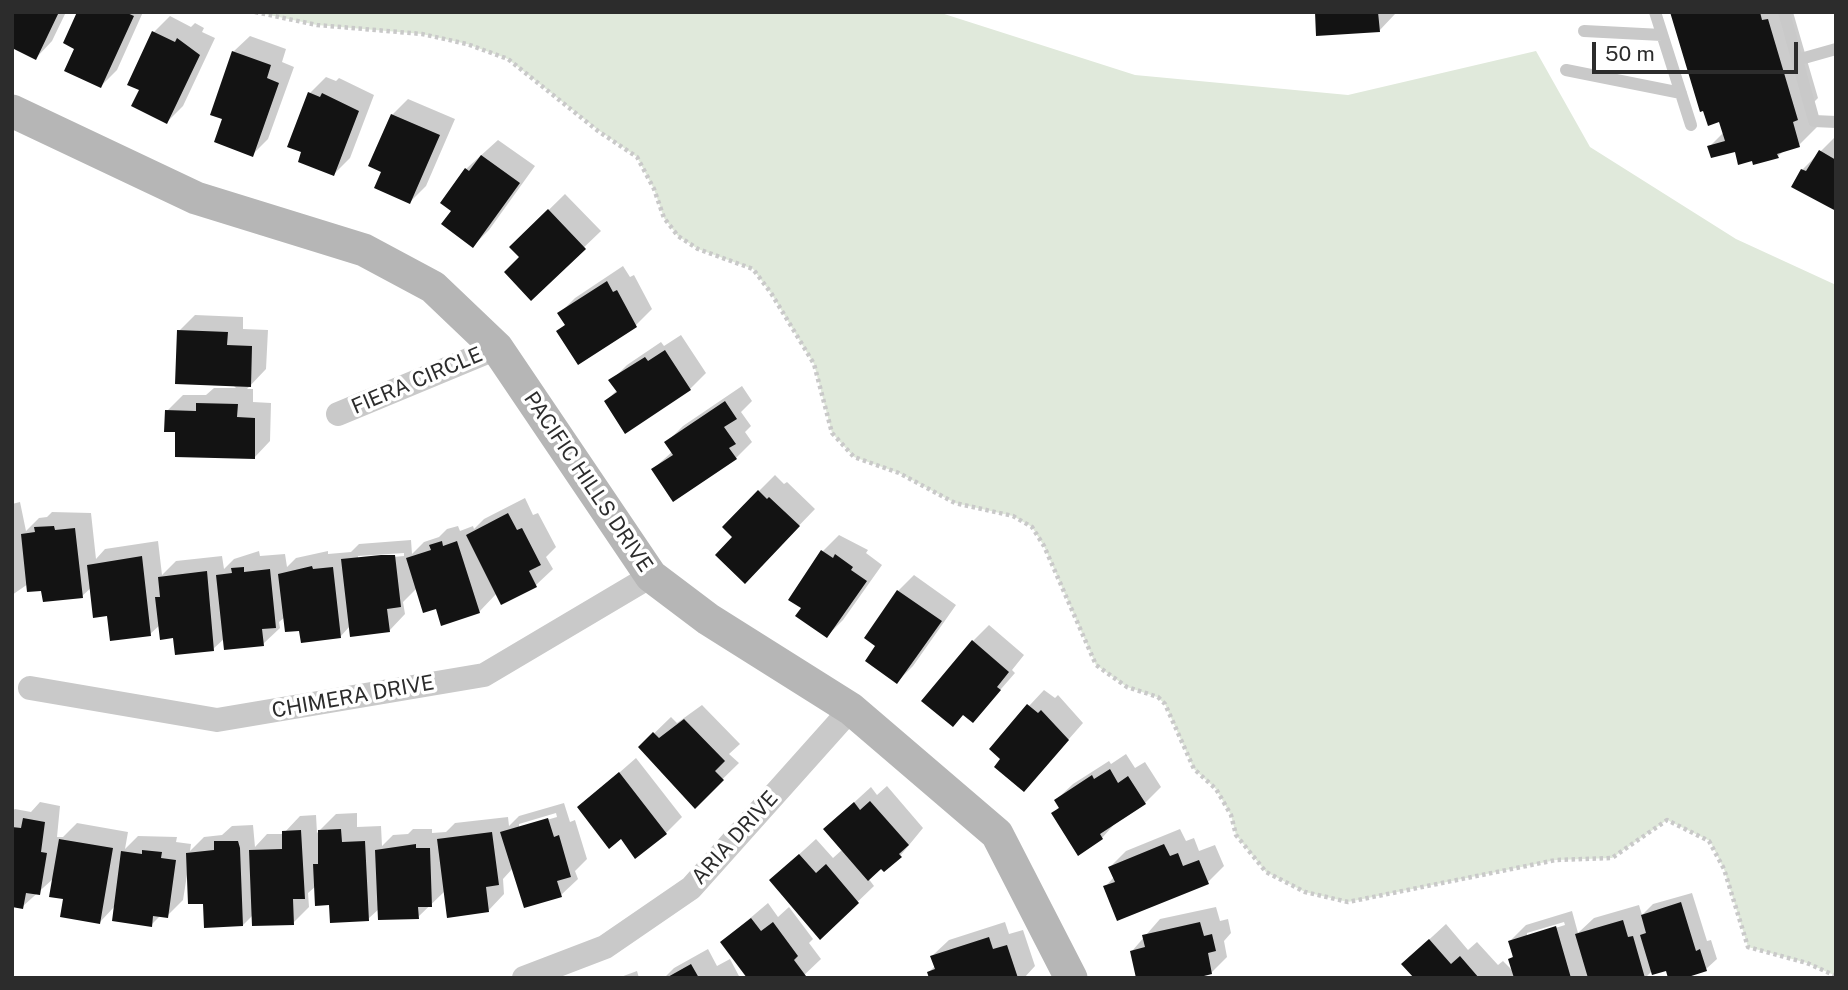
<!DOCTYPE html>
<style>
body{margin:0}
#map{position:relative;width:1848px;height:990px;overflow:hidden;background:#fff;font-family:"Public Sans",sans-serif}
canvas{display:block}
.frame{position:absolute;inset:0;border:14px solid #2c2c2c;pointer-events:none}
.scale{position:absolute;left:1592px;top:42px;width:206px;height:32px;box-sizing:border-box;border:4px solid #2c2c2c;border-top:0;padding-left:9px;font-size:21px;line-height:24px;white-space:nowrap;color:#2c2c2c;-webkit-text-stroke:5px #fff;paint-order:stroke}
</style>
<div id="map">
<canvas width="1848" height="990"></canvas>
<div class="frame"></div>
<div class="scale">50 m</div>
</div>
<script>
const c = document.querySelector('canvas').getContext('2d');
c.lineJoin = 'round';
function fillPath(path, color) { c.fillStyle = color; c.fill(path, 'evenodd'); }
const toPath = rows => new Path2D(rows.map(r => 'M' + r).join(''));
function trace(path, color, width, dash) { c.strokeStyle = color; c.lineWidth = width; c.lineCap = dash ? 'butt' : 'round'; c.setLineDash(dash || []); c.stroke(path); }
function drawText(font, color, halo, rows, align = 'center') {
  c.font = font + ' "Public Sans",sans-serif'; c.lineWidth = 7; c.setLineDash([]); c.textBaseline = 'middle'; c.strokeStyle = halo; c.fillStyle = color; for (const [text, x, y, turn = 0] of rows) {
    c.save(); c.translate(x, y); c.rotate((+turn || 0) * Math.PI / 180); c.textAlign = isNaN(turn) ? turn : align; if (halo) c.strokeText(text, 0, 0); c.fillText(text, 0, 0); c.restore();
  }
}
fillPath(toPath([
 [255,12,938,12,1135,75,1348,95,1536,51,1590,147,1736,239,1836,285,1836,976,1807,963,1748,947,1724,869,1710,841,1667,820,1612,858,1556,860,1348,902,1305,892,1266,872,1236,835,1231,815,1216,789,1194,769,1165,704,1157,697,1127,687,1096,665,1044,546,1032,527,1013,516,955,503,899,473,854,457,832,433,814,364,771,293,753,269,698,249,678,236,664,218,654,189,637,157,598,130,508,59,467,44,422,34,317,25]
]), '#e0e9db');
fillPath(toPath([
 [12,12,66,12,52,41,36,58],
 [78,12,143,12,117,70,101,86,77,48],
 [1316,12,1395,12,1395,14,1379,31],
 [1674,12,1793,12,1818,98,1814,102,1820,124,1799,145,1785,150,1778,156,1753,159,1736,149,1709,147,1724,132],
 [170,16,191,27,195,23,204,28,202,32,215,38,183,106,167,122,141,89,154,32],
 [250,36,286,49,282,62,294,67,268,139,252,155,224,118,233,52],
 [326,77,336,81,339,78,374,95,350,158,334,174,304,151,310,93],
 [408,99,455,119,426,186,410,202,383,171,392,115],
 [1836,136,1836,209,1802,170],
 [498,140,535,166,489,230,473,246,453,210,466,169],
 [565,194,601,231,531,298,521,257,511,247],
 [623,266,630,277,634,275,652,309,636,325,558,332,566,324,559,314,575,298],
 [195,315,243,317,243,329,268,330,266,369,247,389,253,389,253,402,271,403,270,441,254,458,177,431,167,411,183,395,206,395,214,388,236,388,179,331],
 [681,335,706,373,690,389,626,431,606,401,617,390,611,381,627,365,661,342,664,346],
 [742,386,752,401,741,412,751,426,745,432,752,442,736,458,653,469,673,451,667,442,683,426],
 [775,475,784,484,787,482,815,509,761,565,735,537,759,491],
 [525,498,533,515,538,513,556,547,546,557,553,569,536,585,502,603,497,593,479,612,437,607,417,588,403,602,405,614,389,631,350,626,340,637,301,629,285,617,279,622,280,628,263,644,225,638,213,649,174,636,160,625,150,634,108,614,92,587,82,596,28,584,12,595,12,504,20,502,26,531,39,518,47,517,52,512,91,513,96,559,105,549,158,541,162,575,176,561,222,556,224,569,234,559,259,551,260,556,285,554,287,567,296,558,328,551,328,554,351,552,359,544,411,540,412,554,424,542,439,537,447,529,458,526,460,531,473,526,474,529,484,519],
 [404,553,404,556,358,560,358,556],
 [839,535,868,550,866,553,882,565,843,620,827,636,803,607,823,551],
 [914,575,956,605,913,666,897,682,878,645,898,591],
 [989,625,1024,655,1012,670,1015,673,973,721,964,713,973,641],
 [1044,690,1055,698,1058,695,1083,723,1024,790,1029,706],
 [702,705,740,744,729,754,739,763,695,806,640,747,671,717,677,723],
 [1126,754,1135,768,1145,762,1161,787,1145,803,1118,820,1102,838,1053,814,1060,806,1056,800,1073,784,1109,761,1111,764],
 [636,758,682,817,666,833,621,837,579,808],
 [887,786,923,828,900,856,868,878,874,886,820,938,771,880,816,839,833,858,843,849,825,829,871,787,877,795],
 [40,802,60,806,57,837,63,837,77,823,128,832,125,849,138,836,177,837,176,842,191,844,190,851,204,837,222,835,232,826,253,825,255,847,267,834,283,834,300,816,316,815,317,833,336,814,357,813,357,827,381,826,382,846,393,835,408,834,413,829,432,829,432,833,446,832,455,823,508,817,509,826,519,816,564,803,570,822,575,820,587,859,575,871,578,879,561,895,513,868,503,879,504,894,488,911,445,891,418,917,380,908,368,919,331,904,316,886,308,893,309,907,293,923,254,914,243,925,205,902,187,875,183,900,167,916,161,915,151,925,115,906,100,922,65,897,54,878,22,907,12,905,12,811,15,809,31,812],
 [556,813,557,817,519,828,519,824],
 [1180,829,1186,841,1194,838,1199,851,1215,845,1224,866,1208,882,1105,887,1114,877,1110,867,1126,851],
 [1692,893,1707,941,1711,940,1717,959,1706,969,1652,971,1645,978,1416,978,1420,948,1446,924,1468,950,1477,942,1498,965,1503,961,1515,973,1510,941,1526,925,1572,911,1578,933,1594,918,1639,905,1642,915,1653,904],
 [1564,922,1565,925,1527,937,1527,933],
 [768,903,778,917,789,907,813,939,809,943,821,959,801,978,749,978,722,942],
 [1216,907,1220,921,1228,919,1231,933,1224,941,1227,957,1211,973,1132,951,1160,919],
 [1005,922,1009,934,1023,930,1035,966,1024,978,930,978,929,972,936,965,932,956,949,940],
 [708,949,717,966,730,959,740,978,664,978,674,968],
 [637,971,639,978,618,978]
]), '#0003');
fillPath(toPath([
 [12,12,59,12,36,60,12,48],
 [77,12,125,12,134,16,101,88,64,71,74,49,63,43],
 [1315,12,1378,12,1380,32,1316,36],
 [1670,12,1760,12,1762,20,1768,19,1798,120,1793,122,1800,147,1777,154,1779,158,1753,165,1752,161,1738,165,1735,152,1711,158,1707,146,1725,141,1719,122,1708,126,1703,111,1700,112],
 [152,31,175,42,177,38,200,55,167,124,131,106,139,90,127,85],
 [232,51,271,65,267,78,279,83,253,157,214,142,222,119,210,115],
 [308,92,320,97,322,93,359,111,334,176,298,162,301,152,287,147],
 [391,114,440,135,410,204,374,188,381,172,368,166],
 [1819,150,1836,160,1836,211,1791,187,1801,169,1806,171],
 [481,155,520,183,473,248,441,224,451,211,440,203,465,168,469,171],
 [548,209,586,249,531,301,504,272,519,257,509,247],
 [607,281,613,292,617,290,637,327,578,365,556,331,565,325,557,313],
 [177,330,228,332,227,345,252,346,251,387,175,384],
 [665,350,691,390,625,434,604,401,617,392,608,380,645,357,648,361],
 [725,401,737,419,724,427,736,444,729,448,737,459,673,502,651,469,673,455,664,442],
 [196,403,238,404,237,417,255,418,255,459,175,457,175,432,164,432,165,410,196,411],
 [758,490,767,499,769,497,800,526,745,584,715,555,732,537,722,527],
 [508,513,517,530,522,528,541,565,529,571,537,587,501,605,466,535],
 [54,526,55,530,75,528,83,598,43,602,41,591,27,592,21,534,35,532,34,527],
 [442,541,443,546,457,541,480,613,441,626,436,609,423,613,406,558,431,550,429,545],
 [821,550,833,558,835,554,853,567,851,570,867,581,827,638,795,616,801,608,788,600],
 [381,555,395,555,401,607,387,609,390,632,350,637,341,559],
 [142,556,151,636,110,641,107,616,93,618,87,565],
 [312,566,313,569,333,567,341,638,301,643,299,631,285,632,278,574],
 [244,567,244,572,270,569,276,628,262,629,264,646,224,650,216,575,232,573,231,568],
 [207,571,214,651,175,655,173,638,160,640,155,597,160,597,158,577],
 [897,590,942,621,897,684,865,661,875,646,864,638],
 [972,640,1009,672,997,687,1001,690,973,723,963,715,953,727,921,701],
 [1027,704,1038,713,1041,710,1069,740,1024,792,994,767,1000,759,989,749],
 [684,719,725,761,715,771,724,780,695,809,638,747,653,732,659,738],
 [1110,769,1118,783,1128,776,1146,804,1100,834,1103,839,1078,856,1051,813,1059,808,1054,800,1092,775,1094,779],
 [619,772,667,834,635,859,621,839,609,849,577,807],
 [870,801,909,845,899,854,902,857,884,872,881,869,868,881,823,829,854,802,860,810],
 [23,818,45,822,41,852,47,853,40,895,26,893,23,909,12,907,12,827,21,828],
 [548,818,554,837,559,835,571,877,557,881,562,897,524,908,500,832],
 [341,829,342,842,365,841,369,921,330,923,329,905,315,906,313,864,318,864,318,830],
 [301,830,305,899,293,899,294,925,252,926,249,850,282,849,282,831],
 [492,832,499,885,486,887,489,912,447,918,437,839],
 [59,839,113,848,100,924,60,917,63,899,49,897],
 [214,841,238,841,240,848,243,926,204,928,203,904,188,904,186,853,214,850],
 [416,844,416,848,430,848,432,907,418,907,419,919,378,920,375,850],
 [1164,844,1170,856,1178,853,1183,866,1199,860,1209,884,1117,921,1103,886,1115,882,1108,867],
 [142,850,162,852,161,858,176,860,168,918,153,916,152,927,112,921,121,851,142,854],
 [799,854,816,873,826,864,859,903,820,940,769,880],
 [1681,902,1696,951,1700,949,1707,971,1685,978,1668,978,1666,971,1652,975,1640,935,1646,933,1641,915],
 [751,918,761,931,773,922,798,956,794,960,806,976,747,978,720,942],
 [1623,920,1628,937,1633,936,1645,978,1588,978,1575,934],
 [1200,922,1204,936,1212,934,1216,951,1208,953,1212,974,1196,978,1136,978,1130,951,1145,947,1142,935],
 [1556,926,1571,978,1514,978,1508,959,1513,957,1508,941],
 [989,937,993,949,1007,945,1018,978,929,978,927,972,935,969,930,956],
 [1429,939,1451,964,1460,956,1479,978,1414,978,1401,964],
 [691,964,699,978,666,978]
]), '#131313');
trace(toPath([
 [255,12,317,25,422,34,467,44,508,59,598,131,637,157,654,189,664,218,678,236,698,249,753,269,771,293,814,364,832,433,854,457,899,473,955,503,1013,516,1032,527,1044,546,1096,665,1127,687,1158,697,1165,704,1194,769,1216,789,1231,815,1236,835,1266,872,1305,892,1348,902,1556,860,1612,858,1667,820,1709,841,1724,869,1748,947,1807,963,1836,976]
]), '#c9c9c9', 4.5, [3.5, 3.5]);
trace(toPath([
 [1655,12,1691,125],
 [1784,12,1814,121,1836,122],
 [1584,31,1662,35],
 [1797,60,1836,49],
 [1566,70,1681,93]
]), '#c9c9c9', 12);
trace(toPath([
 [338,414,497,348],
 [30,688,217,720,484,675,651,576],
 [524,978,605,947,691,888,851,709]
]), '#c9c9c9', 24);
trace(toPath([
 [12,111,196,198,364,250,433,287,497,348,651,576,708,619,851,709,997,834,1071,978]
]), '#b6b6b6', 33);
drawText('21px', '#2c2c2c', '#fff', [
 ["FIERA CIRCLE",417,381,-23],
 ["PACIFIC HILLS DRIVE",588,482,56],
 ["CHIMERA DRIVE",353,697,-10],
 ["ARIA DRIVE",735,838,-48]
]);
</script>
